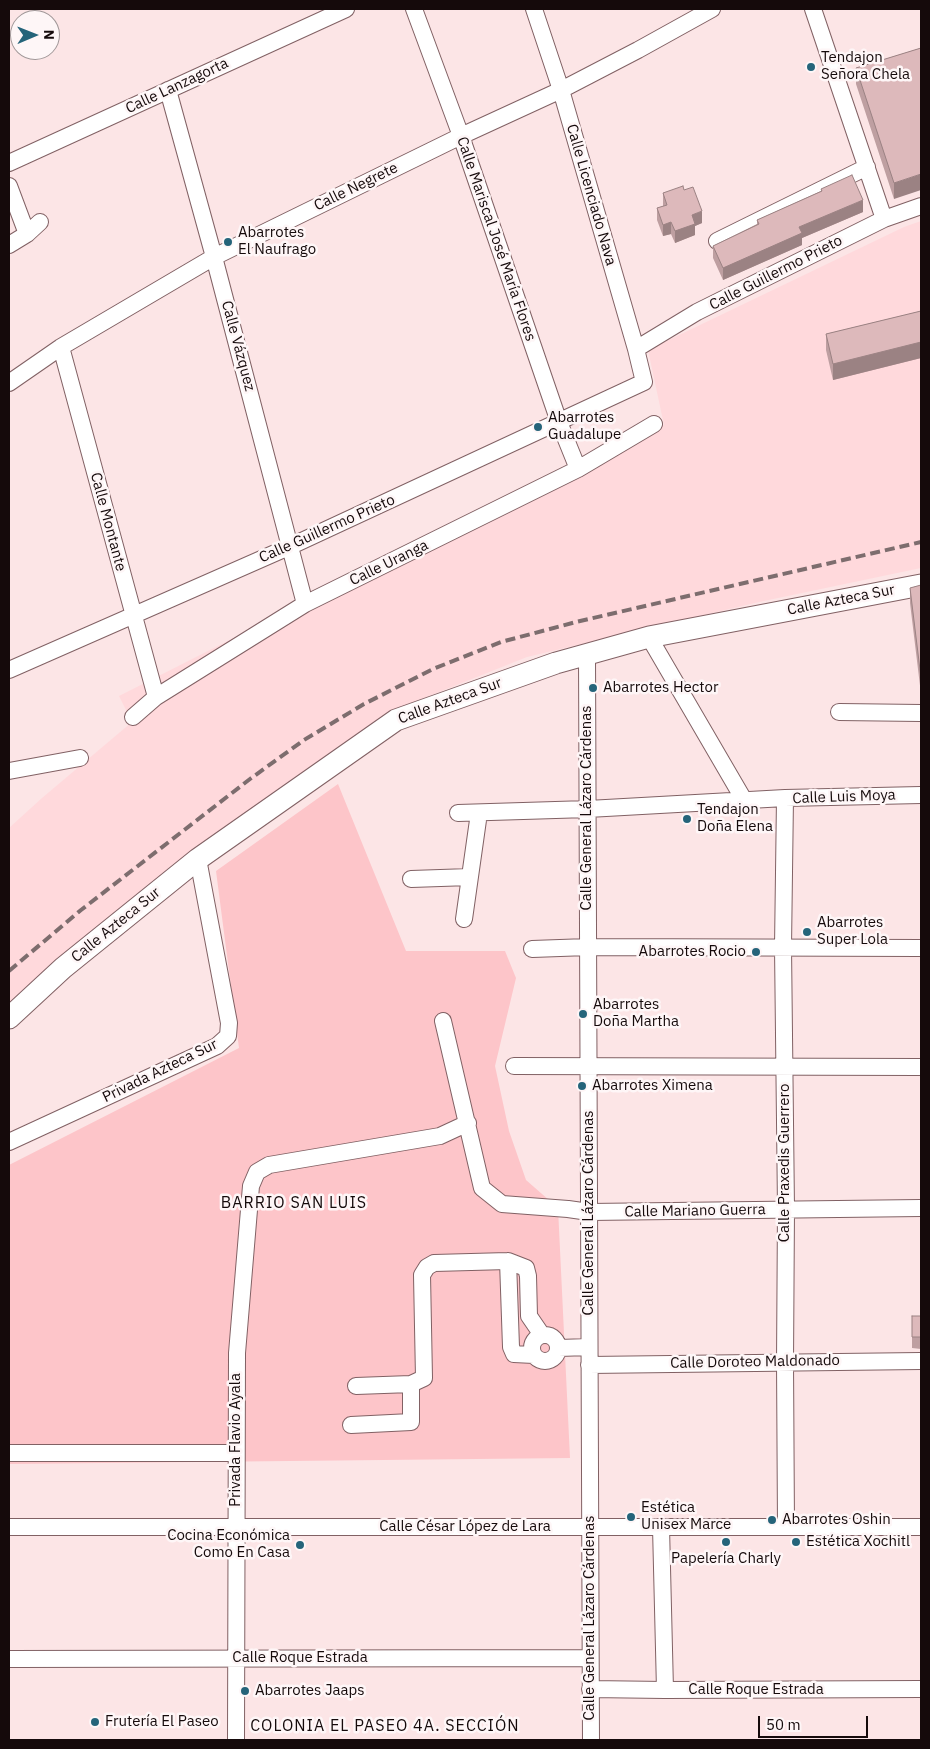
<!DOCTYPE html>
<meta charset="utf-8">
<style>
body{margin:0}
#map{position:relative;width:930px;height:1749px;overflow:hidden;background:#fce5e6;font-family:"IBM Plex Sans",sans-serif}
canvas{display:block}
.frame{position:absolute;inset:0;border:10px solid #150a0b;pointer-events:none}
.north{position:absolute;left:10px;top:10px;width:50px;height:50px;box-sizing:border-box;background:#fef6f7;border:1px solid #a19899;border-radius:50%;rotate:89deg;font-size:14px;font-weight:700;line-height:20px;text-align:center;color:#150a0b}
.north::after{content:'';display:block;margin:auto;width:18px;height:22px;background:#25647a;clip-path:polygon(50% 0,100% 100%,50% 72%,0 100%)}
.scale{position:absolute;left:758px;top:1716px;width:110px;height:22px;box-sizing:border-box;border:2px solid #150a0b;border-top:0;padding-left:6px;font-size:15px;line-height:18px;white-space:nowrap;color:#150a0b;-webkit-text-stroke:4px #fef6f7;paint-order:stroke}
</style>
<div id="map">
<canvas width="930" height="1749"></canvas>
<div class="frame"></div>
<div class="north">N</div>
<div class="scale">50 m</div>
</div>
<script>
const c = document.querySelector('canvas').getContext('2d');
c.lineJoin = 'round';
function fillPath(path, color) { c.fillStyle = color; c.fill(path, 'evenodd'); }
const toPath = rows => new Path2D(rows.map(r => 'M' + r).join(''));
function trace(path, color, width, dash) { c.strokeStyle = color; c.lineWidth = width; c.lineCap = dash ? 'butt' : 'round'; c.setLineDash(dash || []); c.stroke(path); }
function drawText(font, color, halo, rows, align = 'center') {
  c.font = font + ' "IBM Plex Sans",sans-serif'; c.lineWidth = 5; c.setLineDash([]); c.textBaseline = 'middle'; c.strokeStyle = halo; c.fillStyle = color; for (const [text, x, y, turn = 0] of rows) {
    c.save(); c.translate(x, y); c.rotate((+turn || 0) * Math.PI / 180); c.textAlign = isNaN(turn) ? turn : align; if (halo) c.strokeText(text, 0, 0); c.fillText(text, 0, 0); c.restore();
  }
}
fillPath(toPath([
 [921,221,921,568,759,602,527,657,399,708,172,865,9,1015,9,828,42,798,132,722,119,696,297,606,327,583,587,471,664,425,648,350,904,227]
]), '#ffd9dc');
fillPath(toPath([
 [338,784,406,951,505,951,516,978,495,1066,509,1131,526,1180,558,1208,570,1458,9,1464,9,1165,239,1048,216,871]
]), '#fdc5c9');
const minor = toPath([
 [414,9,461,136,559,422,578,469],
 [813,9,884,219],
 [168,90,214,257,305,604],
 [9,163,346,9],
 [9,186,27,234],
 [717,241,867,167],
 [9,245,27,234,40,222],
 [61,347,156,697],
 [636,349,697,312,884,219,921,206],
 [9,383,61,347,214,257,461,136,561,90,638,50,712,9],
 [649,637,744,800],
 [587,655,591,1740],
 [9,670,291,546,644,382,636,349,561,90,534,9],
 [839,712,921,713],
 [133,717,156,697,305,604,578,469,654,424],
 [9,771,80,758],
 [785,798,783,947,786,1209,785,1362,786,1527],
 [458,813,588,809,785,798,921,795],
 [411,879,470,877],
 [464,919,479,813],
 [532,949,588,947,921,948],
 [443,1021,482,1188,502,1204,568,1209,589,1212,921,1208],
 [514,1066,921,1067],
 [9,1142,217,1046,228,1036,229,1023,198,859],
 [508,1261,511,1347,514,1354,534,1355],
 '532 1348a13 13 0 1 1 26 0a13 13 0 1 1-26 0Z',
 [559,1348,589,1347],
 [589,1365,921,1361],
 [356,1386,411,1384,424,1378,422,1275,427,1267,434,1263,508,1261,526,1268,528,1276,529,1316,542,1335],
 [351,1425,411,1422,411,1384],
 [9,1453,235,1453],
 [9,1527,921,1527],
 [661,1527,665,1690],
 [9,1659,590,1658],
 [590,1689,665,1690,921,1689],
 [236,1740,237,1353,251,1186,257,1172,269,1165,440,1136,468,1123]
]);
const tertiary = toPath([
 [9,1018,63,968,198,859,396,720,556,663,649,637,921,585]
]);
trace(minor, '#816164', 18);
trace(tertiary, '#816164', 23);
trace(minor, '#fff', 16);
trace(tertiary, '#fff', 21);
trace(toPath([
 [9,971,81,910,250,779,304,740,364,704,433,669,501,642,576,622,921,542]
]), '#7d6d6e', 4, [10, 5]);
fillPath(toPath([
 [921,48,894,199,856,84,856,68],
 [821,189,863,212,802,238,802,245,723,280,713,258,713,246,757,224,757,220,821,191],
 [684,190,702,223,695,226,695,235,675,243,671,234,663,236,657,220,657,208,663,206,663,193],
 [921,311,921,358,833,380,826,350,826,334],
 [921,585,921,694,910,603,910,588],
 [912,1316,921,1316,921,1349,912,1348]
]), '#be9fa1');
fillPath(toPath([
 [921,174,921,190,894,199,894,183],
 [863,200,863,212,802,238,802,245,723,280,723,268,799,227],
 [702,211,702,223,695,226,695,235,675,243,675,231,692,215],
 [671,222,671,234,663,236,663,225],
 [921,342,921,358,833,380,833,364]
]), '#9b8283');
const building = toPath([
 [921,48,921,174,894,183,856,68,921,48],
 [852,175,863,200,799,227,802,233,723,268,713,246,759,224,757,220,822,191,821,189,852,175],
 [683,186,684,190,693,187,702,211,692,215,695,224,675,231,671,222,663,225,657,208,667,205,663,193,683,186],
 [921,311,921,342,833,364,826,334,921,311],
 [921,585,921,678,910,588,921,585],
 [912,1316,921,1316,921,1337,912,1337,912,1316]
]);
fillPath(building, '#ddb9bb');
trace(building, '#9b8283', 1);
for (const [x, y, r, color] of [
 [811,67,5,"#25647a"],
 [228,242,5,"#25647a"],
 [538,427,5,"#25647a"],
 [593,688,5,"#25647a"],
 [687,819,5,"#25647a"],
 [807,932,5,"#25647a"],
 [756,952,5,"#25647a"],
 [583,1014,5,"#25647a"],
 [582,1086,5,"#25647a"],
 [631,1517,5,"#25647a"],
 [772,1520,5,"#25647a"],
 [726,1542,5,"#25647a"],
 [796,1542,5,"#25647a"],
 [300,1545,5,"#25647a"],
 [245,1691,5,"#25647a"],
 [95,1722,5,"#25647a"]
]) { const dot = new Path2D(); dot.arc(x, y, r, 0, 2 * Math.PI); c.fillStyle = color; c.fill(dot); trace(dot, '#fef6f7', 2); }
drawText('15px', '#150a0b', '#fef6f7', [
 ["Tendajon",821,58],
 ["Señora Chela",821,75],
 ["Abarrotes",238,233],
 ["El Naufrago",238,250],
 ["Abarrotes",548,418],
 ["Guadalupe",548,435],
 ["Abarrotes Hector",603,688],
 ["Tendajon",697,810],
 ["Doña Elena",697,827],
 ["Abarrotes",817,923],
 ["Super Lola",817,940],
 ["Abarrotes Rocio",746,952,"right"],
 ["Abarrotes",593,1005],
 ["Doña Martha",593,1022],
 ["Abarrotes Ximena",592,1086],
 ["Estética",641,1508],
 ["Unisex Marce",641,1525],
 ["Abarrotes Oshin",782,1520],
 ["Cocina Económica",290,1536,"right"],
 ["Como En Casa",290,1553,"right"],
 ["Estética Xochitl",806,1542],
 ["Papelería Charly",726,1559,"center"],
 ["Abarrotes Jaaps",255,1691],
 ["Frutería El Paseo",105,1722]
], 'left');
drawText('15px', '#150a0b', '#fef6f7', [
 ["Calle Lanzagorta",177,86,-25],
 ["Calle Negrete",356,187,-26],
 ["Calle Licenciado Nava",591,195,74],
 ["Calle Mariscal José María Flores",496,239,71],
 ["Calle Guillermo Prieto",776,273,-27],
 ["Calle Vázquez",238,346,75],
 ["Calle Montante",108,522,75],
 ["Calle Guillermo Prieto",327,529,-24],
 ["Calle Uranga",389,563,-26],
 ["Calle Azteca Sur",841,600,-11],
 ["Calle Azteca Sur",450,701,-20],
 ["Calle Luis Moya",844,797,-2],
 ["Calle General Lázaro Cárdenas",587,808,-90],
 ["Calle Azteca Sur",116,925,-39],
 ["Privada Azteca Sur",160,1071,-26],
 ["Calle Praxedis Guerrero",785,1163,-90],
 ["Calle Mariano Guerra",695,1211,-1],
 ["Calle General Lázaro Cárdenas",589,1213,-90],
 ["Calle Doroteo Maldonado",755,1362,-1],
 ["Privada Flavio Ayala",236,1440,-90],
 ["Calle César López de Lara",465,1527],
 ["Calle General Lázaro Cárdenas",590,1618,-90],
 ["Calle Roque Estrada",300,1658],
 ["Calle Roque Estrada",756,1690]
]);
c.letterSpacing = '1px';
drawText('16px', '#150a0b', '#fef6f7', [
 ["BARRIO SAN LUIS",294,1203],
 ["COLONIA EL PASEO 4A. SECCIÓN",385,1726]
]);
c.letterSpacing = '0px';
</script>
